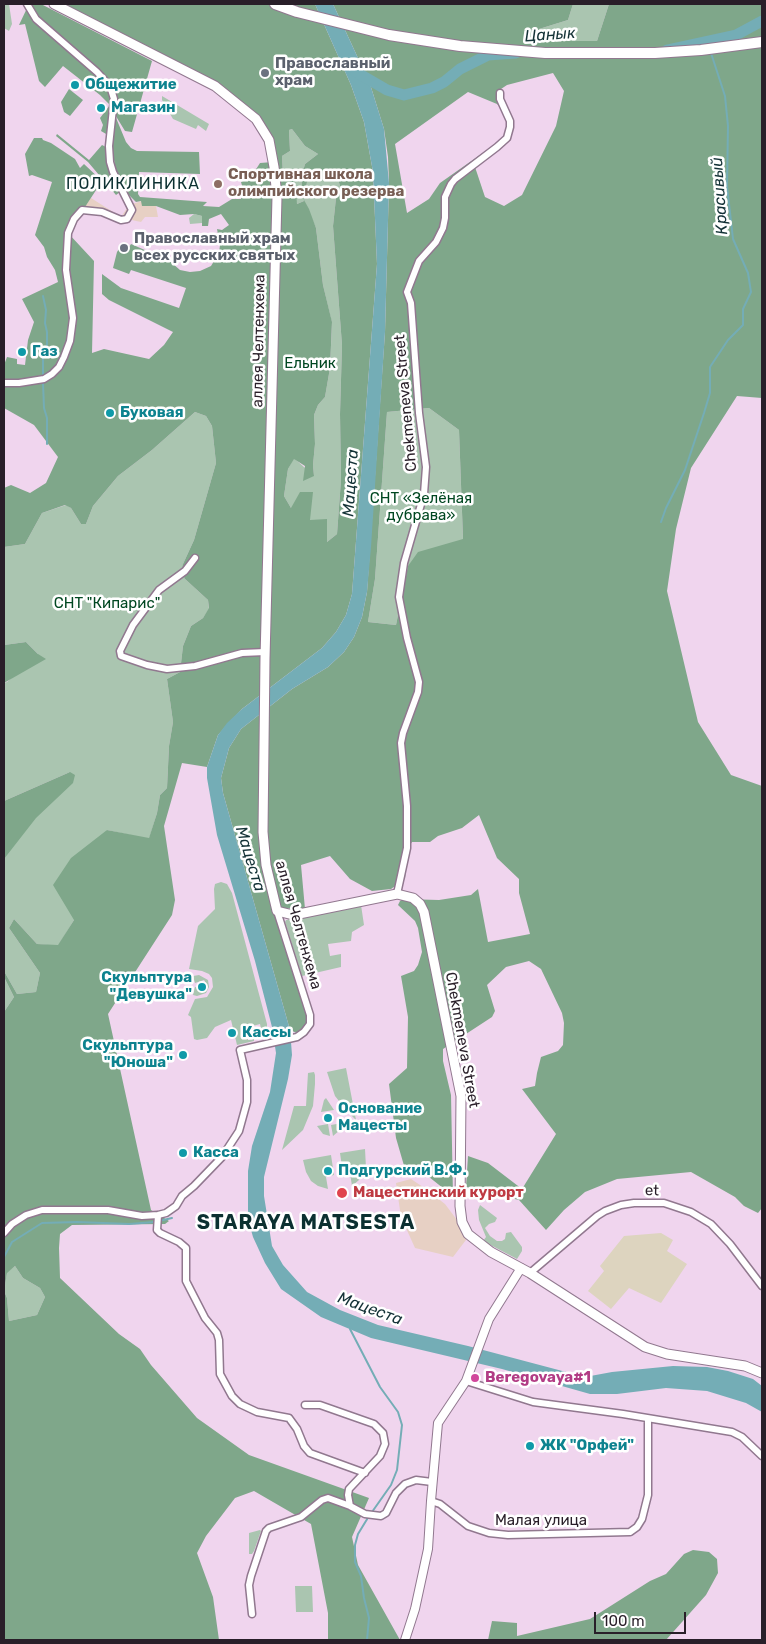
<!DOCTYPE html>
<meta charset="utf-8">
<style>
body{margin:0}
#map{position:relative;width:766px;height:1644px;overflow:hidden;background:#f0d5ee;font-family:Rubik,sans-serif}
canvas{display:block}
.frame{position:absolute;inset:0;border:5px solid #291f29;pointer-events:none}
.scale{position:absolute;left:594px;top:1612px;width:92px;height:22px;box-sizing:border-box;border:2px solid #291f29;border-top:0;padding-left:6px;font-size:15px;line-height:18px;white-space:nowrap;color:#291f29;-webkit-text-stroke:4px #fff;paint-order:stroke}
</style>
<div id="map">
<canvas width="766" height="1644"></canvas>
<div class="frame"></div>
<div class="scale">100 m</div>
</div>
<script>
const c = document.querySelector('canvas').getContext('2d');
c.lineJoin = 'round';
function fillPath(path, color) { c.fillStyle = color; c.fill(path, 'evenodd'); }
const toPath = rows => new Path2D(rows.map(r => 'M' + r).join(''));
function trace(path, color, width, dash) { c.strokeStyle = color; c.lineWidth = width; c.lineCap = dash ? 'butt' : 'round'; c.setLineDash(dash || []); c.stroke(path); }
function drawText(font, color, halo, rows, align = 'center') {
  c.font = font + ' Rubik,sans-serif'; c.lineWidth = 5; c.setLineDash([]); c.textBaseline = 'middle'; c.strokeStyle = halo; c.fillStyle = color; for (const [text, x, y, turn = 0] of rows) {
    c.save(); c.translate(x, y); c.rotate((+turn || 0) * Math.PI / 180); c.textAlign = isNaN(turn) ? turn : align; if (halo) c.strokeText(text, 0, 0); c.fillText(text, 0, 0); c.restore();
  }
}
fillPath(toPath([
 [91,198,121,217,129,205,142,201,143,206,156,206,158,217,145,217,141,222,127,219,102,212,82,210],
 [411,1179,423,1187,445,1204,469,1236,453,1257,415,1248,401,1217,396,1183]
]), '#e7d0c4');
fillPath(toPath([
 [661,1233,673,1240,667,1251,687,1264,661,1303,629,1288,611,1309,588,1291,604,1271,600,1266,624,1236]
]), '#ddd4bf');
fillPath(toPath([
 [4,4,9,4,12,24,9,31,4,28],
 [573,4,609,4,597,41,540,41,539,29,568,20],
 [162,96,209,124,206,131,198,125,196,129,173,119,162,100],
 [292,129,305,146,318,154,305,164,301,178,304,199,307,182,319,171,333,174,338,179,340,186,340,192,336,198,333,226,342,345,340,414,341,480,337,534,327,542,310,520,291,508,284,496,288,469,294,458,314,476,313,465,315,444,314,415,318,405,325,397,330,368,332,323,323,285,316,228,304,201,297,204,283,175,282,156,290,151,289,130],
 [194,214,202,216,202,223,190,224,189,218],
 [429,408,459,430,463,540,408,566,396,625,368,622,375,579,387,412],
 [195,412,206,416,212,426,216,463,194,540,183,564,185,579,208,600,209,609,203,618,191,626,183,646,180,672,167,679,173,722,169,746,167,788,160,795,157,813,149,839,107,830,74,920,58,946,37,944,14,919,9,928,40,973,36,992,17,994,4,971,4,822,70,772,4,801,4,683,7,682,38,654,26,642,4,645,4,547,25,544,42,513,66,505,71,508,81,524,86,524,93,506,118,476,152,450],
 [221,882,227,884,232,893,267,1024,267,1036,263,1037,260,1024,245,1028,248,1040,254,1039,254,1041,237,1045,231,1020,215,1027,207,1038,197,1040,194,1039,191,1017,188,1015,195,999,207,997,213,987,212,978,209,974,202,971,189,969,198,926,215,909,214,889,215,884],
 [361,905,364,925,352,932,351,941,328,944,330,956,341,954,341,967,302,976,285,922,286,920],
 [199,975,208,980,209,987,206,993,197,996,193,995,195,987,205,989,207,985,204,980,195,983,193,976],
 [4,977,14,997,4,1012],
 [346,1068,356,1120,347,1111,335,1096,327,1072],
 [314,1072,315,1075,315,1084,313,1106,303,1130,282,1150,294,1106,306,1106,308,1073],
 [326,1098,334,1110,321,1112,324,1100],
 [342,1123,340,1130,333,1136,331,1125],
 [328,1124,330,1136,323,1134,317,1126],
 [365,1149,366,1168,359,1180,352,1186,350,1173,343,1174,340,1153],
 [331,1155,334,1175,326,1177,328,1189,318,1186,311,1181,306,1172,303,1160],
 [480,1205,497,1218,495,1222,489,1224,485,1228,490,1236,497,1241,502,1241,505,1239,506,1233,511,1232,522,1247,522,1251,517,1259,483,1241,486,1237,479,1220,478,1210],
 [15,1266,23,1278,40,1288,45,1297,37,1315,9,1321,7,1298,4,1291,7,1272],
 [260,1530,261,1531,254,1551,252,1554,249,1554,249,1533],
 [295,1586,312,1586,313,1612,296,1612]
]), '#aac5b0');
fillPath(toPath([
 [29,4,41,4,152,61,132,132,125,131,114,113,126,142,131,148,137,151,199,152,200,174,139,172,138,194,140,197,207,202,203,206,219,207,232,199,241,199,243,189,241,182,251,177,260,163,273,162,269,140,236,102,54,4,315,4,351,85,364,122,373,172,377,264,352,594,346,615,336,632,322,648,242,709,218,735,207,767,182,763,164,826,175,900,172,915,108,1014,151,1210,169,1221,165,1224,72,1225,60,1234,59,1248,60,1278,119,1334,140,1349,151,1365,197,1418,249,1455,369,1498,352,1537,358,1565,400,1640,328,1640,328,1613,311,1524,254,1491,235,1498,206,1536,197,1553,213,1597,219,1640,4,1640,4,1012,14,997,4,977,4,971,17,994,36,992,40,973,9,928,14,919,37,944,58,945,74,920,53,885,71,858,107,830,149,838,157,813,160,795,167,788,169,746,173,722,167,679,180,672,183,646,191,626,203,618,209,608,208,600,185,579,182,572,183,564,194,540,216,463,212,426,206,416,195,412,152,450,118,476,93,506,86,524,81,524,71,508,65,505,42,513,25,544,4,547,4,488,11,485,30,493,46,483,58,457,34,425,4,408,4,365,7,357,17,359,17,364,25,365,28,340,34,322,22,299,58,282,55,270,47,257,44,247,35,235,52,182,32,175,29,176,25,154,34,138,42,138,43,140,51,143,75,159,80,168,84,164,102,181,68,233,94,261,92,353,104,349,149,359,164,345,173,332,109,300,102,294,102,274,121,288,179,308,186,288,131,270,129,274,113,268,117,252,119,249,126,252,131,244,154,254,165,257,180,270,190,272,200,271,211,266,219,253,220,245,217,229,222,230,229,225,221,214,209,219,208,226,202,226,202,216,194,214,180,215,156,206,142,206,141,201,136,202,127,193,116,170,112,150,113,138,101,131,103,125,100,118,110,105,100,95,63,66,45,87,39,81,25,24,19,25],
 [292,129,305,146,318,154,305,164,301,178,304,201,297,204,295,180,283,175,282,156,290,151,289,130],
 [319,171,333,174,338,179,340,186,340,192,336,198,333,226,342,345,340,414,341,480,337,534,327,542,327,519,310,520,313,492,300,492,291,508,284,496,288,469,294,459,305,466,303,481,314,476,313,465,315,444,314,415,318,405,325,397,330,368,332,322,323,285,316,228,309,209,304,200,307,182],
 [15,1266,23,1278,40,1288,45,1297,37,1315,9,1321,7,1298,4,1291,7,1273],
 [333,4,573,4,568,20,539,29,540,41,597,41,609,4,762,4,762,398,737,396,691,468,676,529,667,591,698,722,731,775,762,786,762,1208,758,1213,744,1206,735,1197,691,1172,617,1179,585,1192,564,1210,546,1230,519,1200,466,1187,468,1156,488,1163,522,1189,556,1134,522,1089,535,1086,537,1073,541,1057,558,1051,563,1045,564,1023,562,1013,541,969,529,961,506,967,487,985,495,1011,492,1017,443,1049,443,1061,451,1095,453,1196,424,1173,412,1168,405,1169,396,1138,389,1084,407,1068,408,1017,401,976,414,971,418,965,422,952,418,928,415,921,398,905,400,901,403,899,439,900,471,895,478,889,488,942,530,934,519,893,519,879,497,858,479,815,462,828,438,836,430,842,412,842,408,848,405,879,391,889,372,891,350,879,330,856,301,865,305,909,276,908,308,1015,306,1025,299,1034,290,1030,223,793,221,778,229,748,241,729,292,689,328,667,344,652,354,637,362,617,367,592,385,332,389,183,388,157,384,129,370,84],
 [553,73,564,91,556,126,522,195,504,206,485,197,474,164,497,147,507,138,509,133,510,121,508,114,499,96,501,89,507,85],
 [468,92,497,104,504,111,508,121,504,138,440,183,429,199,407,213,395,144],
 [429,408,459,430,463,539,418,552,408,566,396,625,368,622,375,579,387,412],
 [69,89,83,100,70,116,64,112,61,102],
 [57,134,89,160,102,145,106,147,120,192,116,195,88,162,56,136],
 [26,642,38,654,46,659,4,683,4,645],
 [70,772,75,775,73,783,36,818,4,859,4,801],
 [693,1550,709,1552,717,1559,718,1573,706,1595,666,1640,488,1640,492,1621,517,1623,517,1636,590,1619,650,1581,666,1574,684,1554]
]), '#7fa78a');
fillPath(toPath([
 [315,4,333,4,370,84,384,129,389,183,385,332,371,547,367,592,362,617,354,637,344,652,328,667,292,689,241,729,229,748,221,778,223,793,290,1030,291,1042,292,1055,288,1079,264,1177,264,1196,272,1246,283,1265,307,1292,340,1310,378,1325,468,1346,585,1377,612,1372,673,1366,707,1367,728,1371,753,1379,762,1386,762,1412,746,1403,707,1391,666,1388,617,1394,590,1394,502,1369,371,1338,321,1317,281,1289,265,1263,253,1237,248,1219,248,1171,252,1146,270,1092,276,1053,272,1027,255,961,217,835,207,778,207,767,218,735,227,723,242,709,322,648,336,632,346,615,352,594,377,264,373,172,364,122,351,85]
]), '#74adb6');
trace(toPath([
 [707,41,709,46],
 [43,296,46,310,45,323,47,332,47,344,43,358,43,374],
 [43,383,44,408,47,418,47,444],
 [661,522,666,508,685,470,704,413,710,393,710,367,728,340,743,325,743,309,751,292,748,273,733,239,727,186,728,126,725,96,711,53],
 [159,1221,172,1218],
 [4,1257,12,1242,42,1223,77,1222,129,1224,155,1222],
 [350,1329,380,1387,398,1412,402,1425,397,1470,391,1485,372,1512],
 [367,1640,369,1618,364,1598,361,1576,355,1562,355,1545,358,1534,369,1516]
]), '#74adb6', 2);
trace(toPath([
 [667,50,736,35,762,21],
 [356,72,387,90,404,95,432,88,444,82,460,69,488,55,516,53]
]), '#74adb6', 11);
const minor = toPath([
 [4,383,19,383,44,379,52,374,59,367,64,357,70,341,73,318,66,270,68,233,74,219,82,210,102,212,121,220,127,219,132,210,113,172,110,162,109,146,114,99,110,86,97,72,36,19,27,4],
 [195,558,185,571,159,590,133,625,120,651,121,656,147,665,167,669,195,666,242,653,265,652],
 [397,894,407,848,407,806,401,743,403,733,418,692,419,682,407,638,399,597,404,563,424,494,426,467,419,413,411,303,407,292,419,261,436,242,443,228,445,218,445,197,451,184,455,179,497,147,507,138,510,127,510,121,500,99,500,93],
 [158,1215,157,1230,160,1233,179,1242,186,1248,186,1281,205,1318,217,1333,219,1340,220,1374,232,1396,240,1404,257,1412,289,1418,297,1429,304,1446,310,1453,365,1473],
 [4,1233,12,1224,26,1215,42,1210,108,1210,142,1216,158,1215,166,1213,176,1206,182,1196,194,1186,222,1157,239,1131,247,1102,247,1080,240,1050,297,1037,304,1032,310,1024,310,1015,277,911],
 [530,1273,597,1216,605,1211,621,1205,634,1203,664,1203,691,1212,711,1224,730,1244,762,1286],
 [466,1381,533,1402,623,1414,732,1432,742,1437,762,1456],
 [305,1405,320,1405,374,1424,383,1433,385,1444,380,1456,349,1489,348,1495,350,1506],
 [431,1501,440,1504,468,1526,489,1533,508,1535,630,1532,637,1527,642,1519,648,1495,648,1419],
 [252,1614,249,1585,251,1576,266,1531,269,1528,301,1517,322,1500,328,1498,350,1506,365,1514,381,1516,386,1513,396,1493,405,1484,416,1480,432,1482]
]);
const tertiary = toPath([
 [405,1640,415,1609,428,1549,431,1501,438,1423,466,1381,489,1319,521,1268]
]);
const secondary = toPath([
 [54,4,215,86,256,119,269,140,274,167,277,197,265,658,263,832,266,865,277,911,289,914,299,914,397,894,413,898,420,904,424,912,461,1096,460,1206,462,1222,468,1234,491,1252,530,1273,645,1347,667,1354,745,1366,762,1373]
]);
const trunk = toPath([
 [275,4,297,12,389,35,460,46,545,53,655,53,701,50,762,42]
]);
trace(minor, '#91788f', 9);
trace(tertiary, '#91788f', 10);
trace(secondary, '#91788f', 11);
trace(trunk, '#91788f', 12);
trace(minor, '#fff', 6);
trace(tertiary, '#fff', 8);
trace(secondary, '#fff', 9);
trace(trunk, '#fff', 10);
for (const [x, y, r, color] of [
 [265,73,5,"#6b7280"],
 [75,85,5,"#0f9aa8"],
 [101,108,5,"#0f9aa8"],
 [218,184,5,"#8d6e63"],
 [124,248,5,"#6b7280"],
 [22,352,5,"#0f9aa8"],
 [110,413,5,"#0f9aa8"],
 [202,987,5,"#0f9aa8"],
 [232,1033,5,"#0f9aa8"],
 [183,1055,5,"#0f9aa8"],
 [328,1118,5,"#0f9aa8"],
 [183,1153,5,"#0f9aa8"],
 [328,1171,5,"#0f9aa8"],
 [342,1193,6,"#e0444e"],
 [475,1378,5,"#d1479c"],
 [530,1446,5,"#0f9aa8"]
]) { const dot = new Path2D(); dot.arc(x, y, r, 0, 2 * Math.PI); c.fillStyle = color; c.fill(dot); trace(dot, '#fff', 2); }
drawText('bold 15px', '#5b616d', '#fff', [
 ["Православный",275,64],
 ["храм",275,81],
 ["Православный храм",134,239],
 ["всех русских святых",134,256]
], 'left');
drawText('bold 15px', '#0d838f', '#fff', [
 ["Общежитие",85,85],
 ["Магазин",111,108],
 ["Газ",32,352],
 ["Буковая",120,413],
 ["Скульптура",192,978,"right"],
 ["\"Девушка\"",192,995,"right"],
 ["Кассы",242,1033],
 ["Скульптура",173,1046,"right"],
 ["\"Юноша\"",173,1063,"right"],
 ["Основание",338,1109],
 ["Мацесты",338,1126],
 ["Касса",193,1153],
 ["Подгурский В.Ф.",338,1171],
 ["ЖК \"Орфей\"",540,1446]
], 'left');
drawText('bold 15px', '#785e54', '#fff', [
 ["Спортивная школа",228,175],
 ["олимпийского резерва",228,192]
], 'left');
drawText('15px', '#291f29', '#fff', [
 ["аллея Челтенхема",259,341,-89],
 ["Chekmeneva Street",406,403,-95],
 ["аллея Челтенхема",298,925,74],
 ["Chekmeneva Street",462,1040,80],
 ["et",652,1191,2],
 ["Малая улица",541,1521]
]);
drawText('15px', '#004721', '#fff', [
 ["Ельник",310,364],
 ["СНТ «Зелёная",421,499],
 ["дубрава»",421,516],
 ["СНТ \"Кипарис\"",107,604]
]);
drawText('bold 15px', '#be3a42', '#fff', [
 ["Мацестинский курорт",353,1193]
], 'left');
drawText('bold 15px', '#b23c85', '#fff', [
 ["Beregovaya#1",485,1378]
], 'left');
drawText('italic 16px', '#143237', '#fff', [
 ["Цанык",550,35,-4],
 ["Красивый",720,196,-94],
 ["Мацеста",351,483,-86],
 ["Мацеста",250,859,73],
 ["Мацеста",370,1309,20]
]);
c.letterSpacing = '1px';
drawText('16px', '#0c3031', '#fff', [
 ["ПОЛИКЛИНИКА",133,184]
]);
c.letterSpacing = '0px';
c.letterSpacing = '1px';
drawText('bold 20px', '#0c3031', '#fff', [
 ["STARAYA MATSESTA",306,1223]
]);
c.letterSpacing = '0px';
</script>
